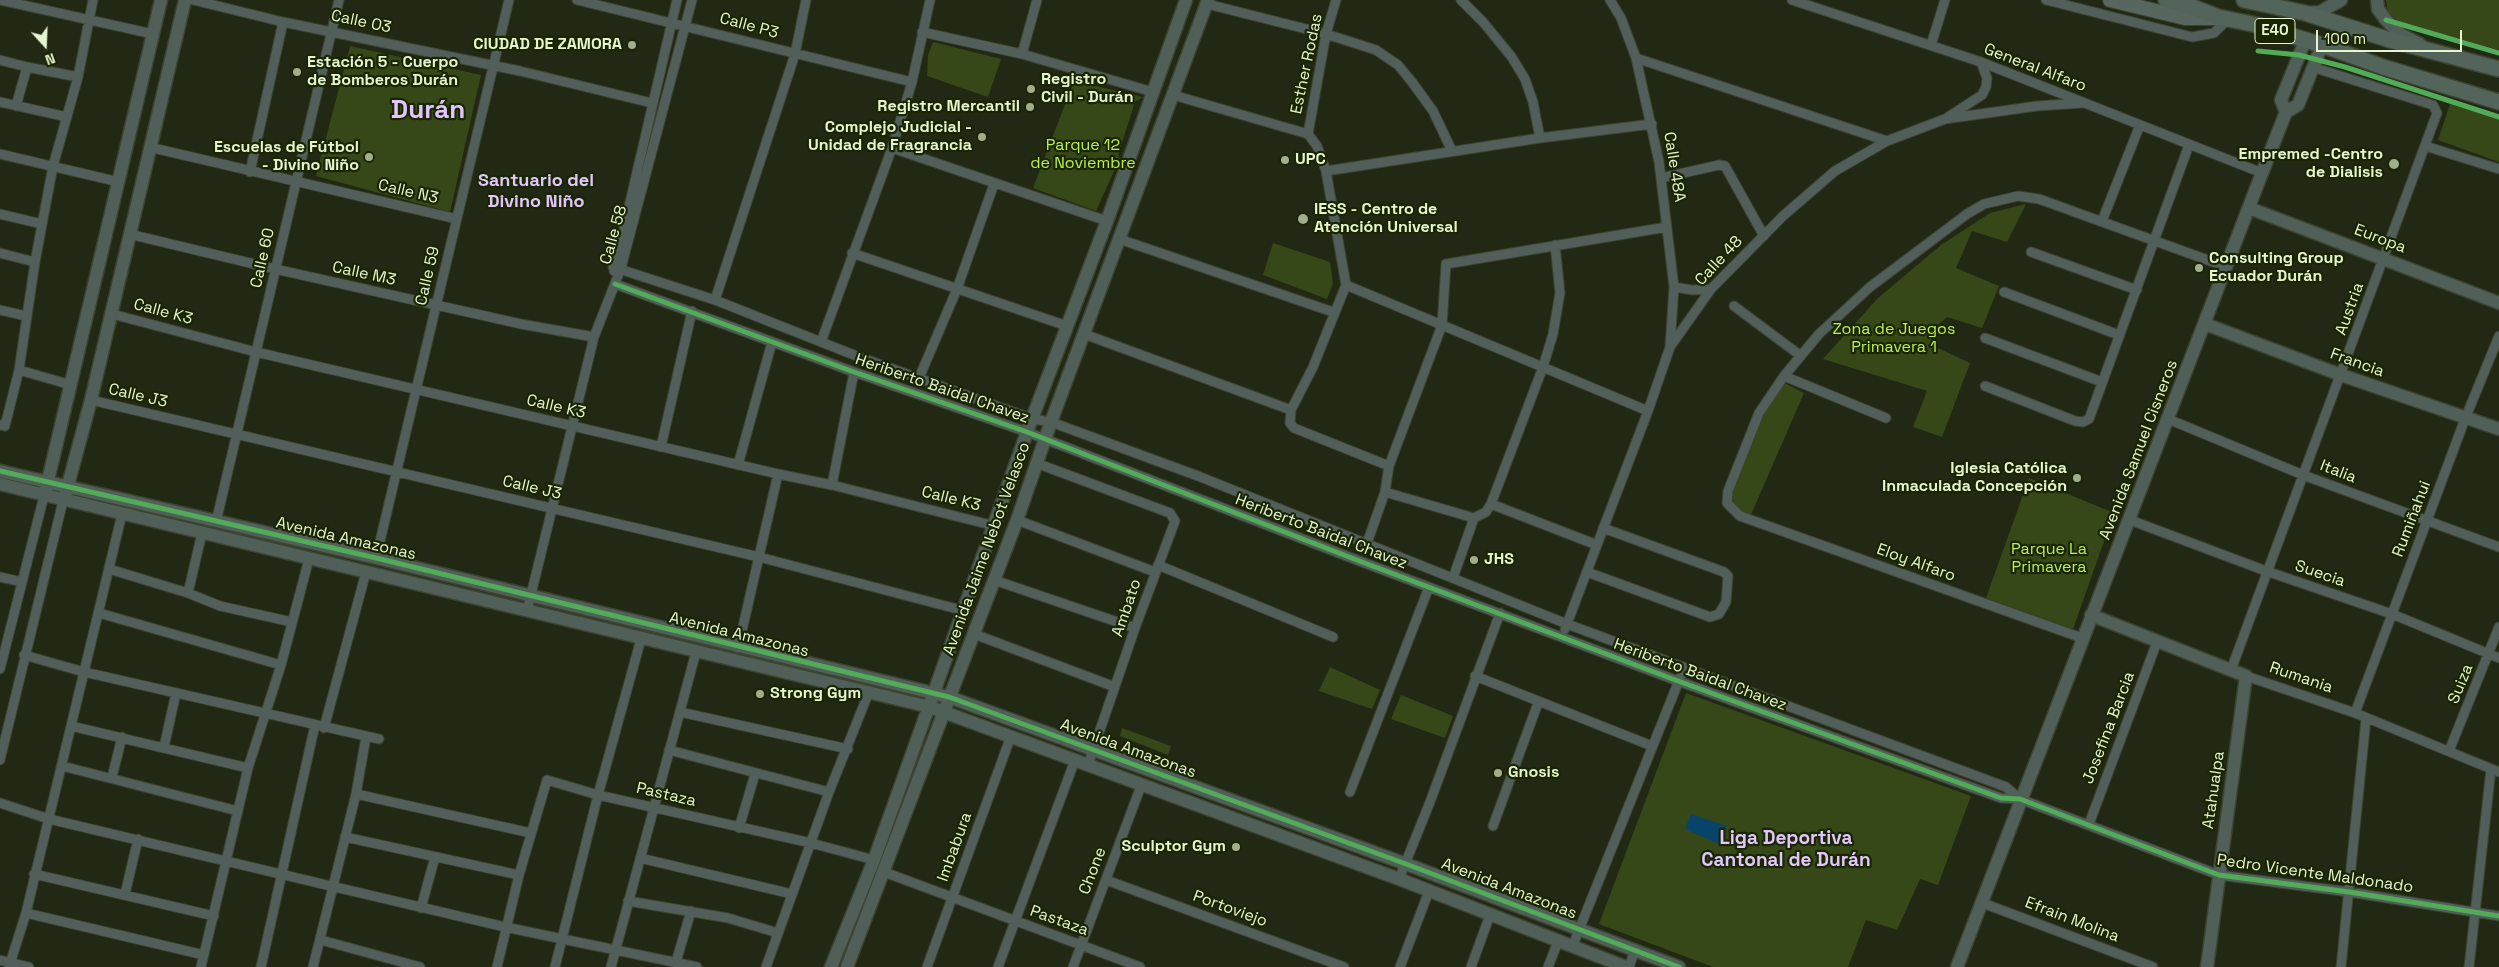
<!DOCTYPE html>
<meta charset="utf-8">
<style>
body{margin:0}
#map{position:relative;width:2499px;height:967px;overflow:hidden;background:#212814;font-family:"Space Grotesk",sans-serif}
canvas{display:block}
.north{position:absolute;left:20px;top:20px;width:50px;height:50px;-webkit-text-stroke:4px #1a2602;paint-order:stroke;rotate:160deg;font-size:14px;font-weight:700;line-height:20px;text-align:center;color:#e6f4d1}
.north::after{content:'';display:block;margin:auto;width:18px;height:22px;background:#e6f4d1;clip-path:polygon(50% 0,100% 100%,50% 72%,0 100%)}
.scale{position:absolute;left:2316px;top:30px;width:146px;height:22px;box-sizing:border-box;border:2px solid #e6f4d1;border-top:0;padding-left:6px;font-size:15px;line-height:18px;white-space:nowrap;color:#e6f4d1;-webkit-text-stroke:4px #1a2602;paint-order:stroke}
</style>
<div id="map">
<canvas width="2499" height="967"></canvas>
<div class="north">N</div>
<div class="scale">100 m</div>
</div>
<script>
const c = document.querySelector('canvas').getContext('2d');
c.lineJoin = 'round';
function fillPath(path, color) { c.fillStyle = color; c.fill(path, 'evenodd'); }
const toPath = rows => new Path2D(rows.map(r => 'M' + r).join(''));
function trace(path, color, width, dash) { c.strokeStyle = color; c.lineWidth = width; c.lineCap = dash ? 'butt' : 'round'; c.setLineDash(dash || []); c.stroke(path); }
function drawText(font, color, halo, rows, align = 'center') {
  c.font = font + ' "Space Grotesk",sans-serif'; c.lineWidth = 4.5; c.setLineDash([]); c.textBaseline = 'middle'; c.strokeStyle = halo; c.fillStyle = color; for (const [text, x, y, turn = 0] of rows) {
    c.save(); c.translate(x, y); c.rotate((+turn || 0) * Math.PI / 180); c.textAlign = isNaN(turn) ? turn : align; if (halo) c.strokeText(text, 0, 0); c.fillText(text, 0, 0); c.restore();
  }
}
fillPath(toPath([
 [2386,0,2499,0,2499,50,2400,23,2388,12],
 [933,42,1001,59,988,97,927,76,928,55],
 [350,46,481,75,450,212,316,176],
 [1074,81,1143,97,1135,102,1118,155,1120,158,1096,211,1033,188],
 [2450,104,2499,119,2499,162,2438,140],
 [2026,204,2007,242,1972,231,1956,268,1999,286,1982,328,1947,317,1934,329,1936,347,1970,363,1942,437,1913,427,1927,391,1823,359,1877,299,1941,245,1990,213],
 [1273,243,1330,262,1333,283,1327,299,1263,275],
 [1781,381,1804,393,1750,517,1727,503,1749,439],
 [2029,478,2114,513,2073,629,1986,598],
 [1330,667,1380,690,1372,709,1319,691],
 [1686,693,1971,796,1938,885,1920,879,1897,930,1866,920,1848,967,1713,967,1599,924],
 [1401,695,1453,716,1445,738,1391,719],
 [1122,728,1171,746,1168,755,1120,736]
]), '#374818');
fillPath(toPath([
 [1691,814,1727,826,1719,844,1685,829]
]), '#084369');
const street = toPath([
 [0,0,153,34],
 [193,0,283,22,520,71,652,103],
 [577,0,912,82],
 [1461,0,1483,22,1511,56,1525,79,1533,102,1540,138],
 [1610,0,1621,18,1636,58,1659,162,1674,287,1670,346],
 [1792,0,1981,62,2262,173],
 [2046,0,2192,37,2214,33,2228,19],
 [1207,4,1326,34,1376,50,1398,65,1412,82,1433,111,1452,151],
 [922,32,1022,54,1153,92],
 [1931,45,1945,0],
 [1022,54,1037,0],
 [1636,58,1887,141],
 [0,60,27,67,16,106],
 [27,67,78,77],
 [1173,95,1308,134,1317,146,1326,171,1346,285,1313,367,1291,410,1290,423,1294,428,1389,466],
 [0,102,67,117],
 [1948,117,1982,95,1986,87,1987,78,1981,62],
 [1308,134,1326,34,1336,0],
 [2425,146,2499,169],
 [149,147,457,219],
 [892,148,1107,221],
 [0,154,119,182],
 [1326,171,1540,138,1652,124],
 [250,172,283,22],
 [1661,178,1719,165,1725,166,1764,236],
 [0,214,42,224],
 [2102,221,2140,125],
 [129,234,275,269,521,324,594,337],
 [1119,239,1333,312],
 [2031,252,2137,290],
 [0,253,35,262],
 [852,253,1067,326],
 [613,267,715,300,859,357,1033,419,1051,422,1198,476,1567,624,2006,787,2020,799],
 [614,271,677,0],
 [615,284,854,372,1027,432,1362,562,1678,681,2001,798,2020,799,2219,875,2349,892,2499,916],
 [1346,285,1648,411],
 [1674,287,1692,290,1711,289],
 [2004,292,2119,335],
 [715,300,795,54,806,0],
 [1734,306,1801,356],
 [0,310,26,316],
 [112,314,256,352,778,474,832,485,995,526],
 [1084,334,1291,410],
 [1985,338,2102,382],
 [821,342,892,148,912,82,930,0],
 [19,370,71,385],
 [1784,376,1886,418],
 [919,378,957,289,994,184],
 [1985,386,2075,421,2083,422,2089,419,2189,145],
 [91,400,759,557,965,611],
 [2168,419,2303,475,2499,547],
 [0,425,5,426,19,370,35,262,53,166,78,77,93,0],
 [661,447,692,311],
 [1036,463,1170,513,1175,521,1135,628,1088,765],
 [738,465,772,342],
 [832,485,854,372],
 [1385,492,1474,518,1486,512,1491,504,1543,367,1553,334,1560,293,1555,245],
 [1491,504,1597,545],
 [1017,520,1155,572],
 [2130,520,2266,571,2392,614,2499,658],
 [216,522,339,0],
 [1367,543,1385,492,1389,466,1442,325,1446,264,1667,227],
 [376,558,509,0],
 [1158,565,1333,637],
 [109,569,188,593,202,533],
 [1587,572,1710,617,1719,614,1726,602,1728,576,1724,572,1603,528],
 [0,577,22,582],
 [1453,578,1474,518],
 [994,580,1135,628],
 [188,593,220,606,292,622],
 [527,611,594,337,621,268,692,0],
 [99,613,281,665],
 [1565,629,1648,411,1670,347,1711,289,1783,216,1835,171,1887,141,1945,119,2037,106,2083,103],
 [974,634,1115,687],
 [2082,638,1740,516,1727,503,1728,491,1759,413,1784,376,1819,334,1870,287,1967,214,1984,204,2018,196,2039,199,2227,267],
 [738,648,778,474],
 [24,655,84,672,379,739],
 [0,669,44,496],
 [2231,670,2437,113,2433,105,2312,67],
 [1475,676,1652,746],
 [2246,676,2355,713,2499,772],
 [680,712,848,749],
 [2355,713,2465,419,2499,336],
 [71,726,248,768],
 [324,728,366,572],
 [164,747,176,693],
 [669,750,829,792],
 [2449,751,2499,627],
 [0,760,63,501],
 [62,766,238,811],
 [112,777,122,737],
 [1350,792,1429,587],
 [356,794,531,833],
 [0,803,49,819,335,887,505,927,697,967],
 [2089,824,2157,642],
 [1493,826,1538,703],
 [739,828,755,774],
 [345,837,519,875],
 [640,858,792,894],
 [884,872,1140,967],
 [34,874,214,916],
 [1399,879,1430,802,1500,613],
 [1106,880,1344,967],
 [125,894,138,839],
 [628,901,728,918,778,933],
 [1980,902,2153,967],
 [421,908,435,857],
 [26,913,204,955],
 [321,940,420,967],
 [1573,945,1684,668],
 [0,960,29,967],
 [676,962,691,911],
 [9,967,26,913,122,514],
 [201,967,248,768,281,665,309,559],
 [261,967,315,725],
 [313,967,356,794,366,737],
 [497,967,519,875,547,780,598,795,811,843,874,860],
 [555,967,598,795,641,639],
 [611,967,696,652],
 [766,967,829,792,869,692],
 [927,967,1011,736],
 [998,967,1075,760],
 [1073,967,1141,786],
 [1400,967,1429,891],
 [1471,967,1490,915],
 [1548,967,1559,939],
 [1629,967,1635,950],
 [2341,967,2366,719],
 [2469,967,2491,769]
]);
const secondary = toPath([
 [2377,0,2378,9,2386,20,2400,34,2420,44],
 [2307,13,2320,12,2341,0],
 [2286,112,2281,100,2305,41],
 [2249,208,2499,303],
 [2205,324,2341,375,2499,429],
 [0,471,376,558,949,697,1406,864,1679,967],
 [0,484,930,707,1399,879,1626,967],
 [46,489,161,0],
 [65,496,91,400,185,0],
 [2091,615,2246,676,2207,967],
 [831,967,874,860,1027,432,1107,221,1186,0],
 [847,967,1017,520,1051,422,1208,0],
 [1957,967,2262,173,2286,112,2298,105,2322,45]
]);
const primary = toPath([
 [2110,0,2185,18,2217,18]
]);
const highway = toPath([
 [2166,0,2190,6,2218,17,2257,25,2322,45,2383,67,2499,102],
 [2244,0,2305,13,2390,40,2499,69]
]);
trace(street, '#3c4330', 11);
trace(secondary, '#3c4330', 15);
trace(primary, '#3c4330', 16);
trace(highway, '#3c4330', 18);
trace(street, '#515e5a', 9);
trace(secondary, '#515f59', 12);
trace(primary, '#576760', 14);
trace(highway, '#53645a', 15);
trace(toPath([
 [2386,20,2499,53],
 [2258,51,2299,55,2345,67,2499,117],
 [615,284,854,372,1027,432,1362,562,1678,681,2001,798,2020,799,2219,875,2349,892,2499,916],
 [0,471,376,558,949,697,1406,864,1679,967]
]), '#51ab58', 5);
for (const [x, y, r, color] of [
 [632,45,5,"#a1ad8f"],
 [297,72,5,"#a1ad8f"],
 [1031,89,5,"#a1ad8f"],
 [1030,107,5,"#a1ad8f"],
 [982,137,5,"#a1ad8f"],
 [369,157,5,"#a1ad8f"],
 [1285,160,5,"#a1ad8f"],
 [2394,164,6,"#a1ad8f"],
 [1303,219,6,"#a1ad8f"],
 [2199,268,5,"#a1ad8f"],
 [2077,478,5,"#a1ad8f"],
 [1474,560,5,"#a1ad8f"],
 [760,694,5,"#a1ad8f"],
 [1498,773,5,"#a1ad8f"],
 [1236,847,5,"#a1ad8f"]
]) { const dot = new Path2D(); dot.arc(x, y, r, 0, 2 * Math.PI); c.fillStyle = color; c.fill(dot); trace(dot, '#1a2602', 2); }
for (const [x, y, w] of [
 [2275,31,40]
]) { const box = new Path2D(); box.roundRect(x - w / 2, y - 12.5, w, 25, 4); c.fillStyle = '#1a2602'; c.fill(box); trace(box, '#e6f4d1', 1); }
drawText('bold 15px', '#e6f4d1', null, [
 ["E40",2275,31]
]);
drawText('16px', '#e6f4d1', '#1a2602', [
 ["Calle O3",361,22,12],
 ["Calle P3",749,26,15],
 ["Esther Rodas",1307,64,-78],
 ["General Alfaro",2035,68,21],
 ["Calle 48A",1674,167,81],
 ["Calle N3",408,192,13],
 ["Calle 58",614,235,-74],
 ["Europa",2380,239,21],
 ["Calle 60",263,258,-77],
 ["Calle 48",1719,261,-47],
 ["Calle M3",364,274,12],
 ["Calle 59",428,276,-77],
 ["Austria",2350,309,-70],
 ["Calle K3",163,312,15],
 ["Francia",2357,363,20],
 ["Heriberto Baidal Chavez",942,389,19],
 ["Calle J3",138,396,13],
 ["Calle K3",556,407,13],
 ["Avenida Samuel Cisneros",2139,450,-69],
 ["Italia",2338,472,21],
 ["Calle J3",532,488,13],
 ["Calle K3",951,499,14],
 ["Rumiñahui",2412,519,-69],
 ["Heriberto Baidal Chavez",1321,532,21],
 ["Avenida Amazonas",346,539,13],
 ["Avenida Jaime Nebot Velasco",987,549,-70],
 ["Eloy Alfaro",1916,563,20],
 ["Suecia",2320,574,19],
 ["Ambato",1127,608,-71],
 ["Avenida Amazonas",739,635,14],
 ["Heriberto Baidal Chavez",1700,675,20],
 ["Rumania",2301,678,19],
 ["Suiza",2461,684,-68],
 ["Josefina Barcia",2109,728,-69],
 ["Avenida Amazonas",1128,749,20],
 ["Atahualpa",2214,790,-82],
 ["Pastaza",666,795,13],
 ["Imbabura",955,847,-70],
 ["Chone",1093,871,-69],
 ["Pedro Vicente Maldonado",2315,874,8],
 ["Avenida Amazonas",1509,889,21],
 ["Portoviejo",1230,909,20],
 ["Efrain Molina",2072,920,21],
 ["Pastaza",1059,921,20]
]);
drawText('bold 16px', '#e6f4d1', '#1a2602', [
 ["CIUDAD DE ZAMORA",622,45,"right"],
 ["Estación 5 - Cuerpo",307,63],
 ["de Bomberos Durán",307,81],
 ["Registro",1041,80],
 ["Civil - Durán",1041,98],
 ["Registro Mercantil",1020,107,"right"],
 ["Complejo Judicial -",972,128,"right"],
 ["Unidad de Fragrancia",972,146,"right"],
 ["Escuelas de Fútbol",359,148,"right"],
 ["- Divino Niño",359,166,"right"],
 ["Empremed -Centro",2383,155,"right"],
 ["de Dialisis",2383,173,"right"],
 ["UPC",1295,160],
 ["IESS - Centro de",1314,210],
 ["Atención Universal",1314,228],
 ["Consulting Group",2209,259],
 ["Ecuador Durán",2209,277],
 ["Iglesia Católica",2067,469,"right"],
 ["Inmaculada Concepción",2067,487,"right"],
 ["JHS",1484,560],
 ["Strong Gym",770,694],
 ["Gnosis",1508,773],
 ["Sculptor Gym",1226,847,"right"]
], 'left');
drawText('16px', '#be5', '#1a2602', [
 ["Parque 12",1083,146],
 ["de Noviembre",1083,164],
 ["Zona de Juegos",1894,330],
 ["Primavera 1",1894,348],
 ["Parque La",2049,550],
 ["Primavera",2049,568]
]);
drawText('bold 18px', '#e0c6fd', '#1a2602', [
 ["Santuario del",536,181],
 ["Divino Niño",536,202]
]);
drawText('bold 19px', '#e0c6fd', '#1a2602', [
 ["Liga Deportiva",1786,839],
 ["Cantonal de Durán",1786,861]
]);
drawText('bold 26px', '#e0c6fd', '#1a2602', [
 ["Durán",428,111]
]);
</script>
